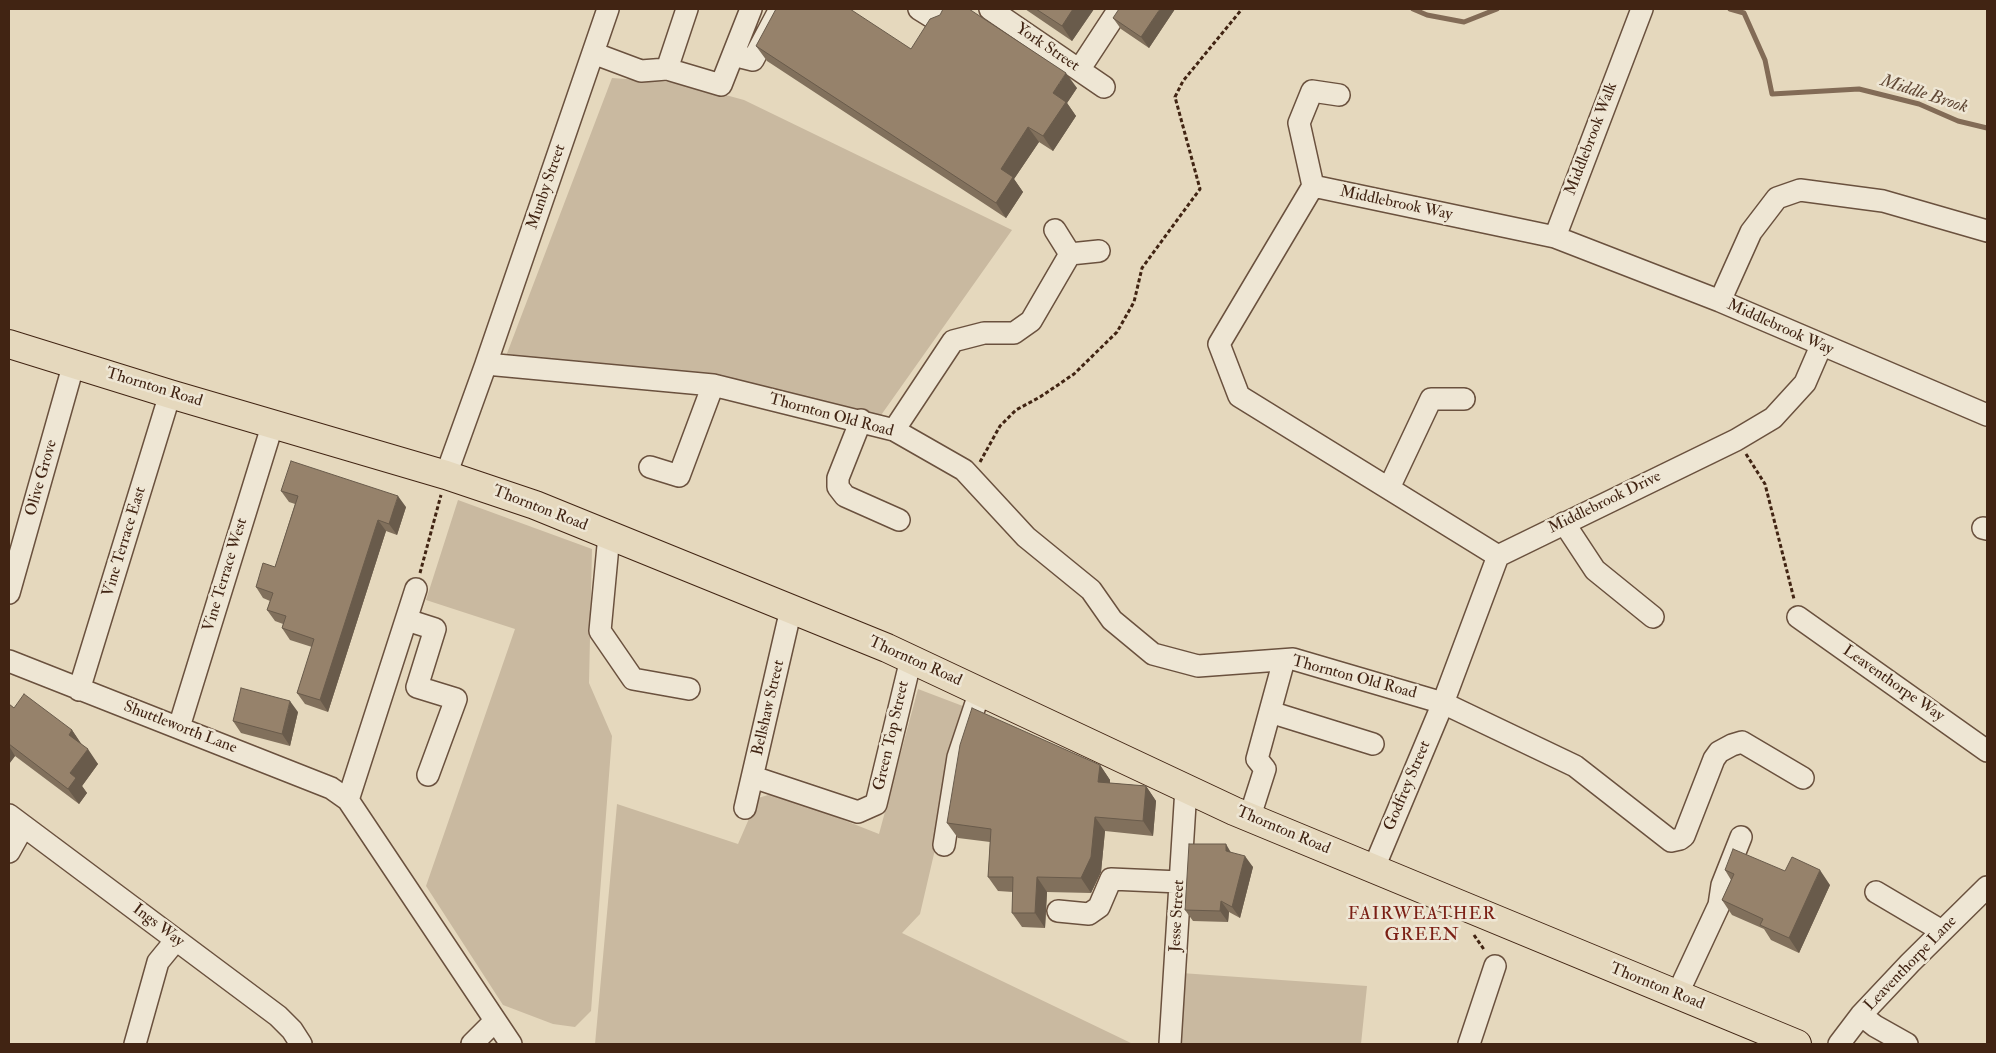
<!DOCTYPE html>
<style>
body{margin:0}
#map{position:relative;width:1996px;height:1053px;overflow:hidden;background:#e5d8bd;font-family:"IM FELL Double Pica",serif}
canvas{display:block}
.frame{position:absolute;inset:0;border:10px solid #412413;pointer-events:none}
</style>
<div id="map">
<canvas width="1996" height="1053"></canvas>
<div class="frame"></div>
</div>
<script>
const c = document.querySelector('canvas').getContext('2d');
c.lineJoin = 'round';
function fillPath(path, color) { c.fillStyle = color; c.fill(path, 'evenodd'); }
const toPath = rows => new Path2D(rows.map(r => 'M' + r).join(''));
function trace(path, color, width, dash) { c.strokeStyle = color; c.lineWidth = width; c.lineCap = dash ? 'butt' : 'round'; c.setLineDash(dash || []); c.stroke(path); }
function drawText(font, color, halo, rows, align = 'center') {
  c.font = font + ' "IM FELL Double Pica",serif'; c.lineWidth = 5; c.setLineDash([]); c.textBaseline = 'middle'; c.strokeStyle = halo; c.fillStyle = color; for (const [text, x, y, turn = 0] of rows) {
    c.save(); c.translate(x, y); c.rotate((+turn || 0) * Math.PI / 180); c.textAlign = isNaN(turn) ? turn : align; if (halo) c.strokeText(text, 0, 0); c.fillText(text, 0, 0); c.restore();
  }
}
fillPath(toPath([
 [612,78,682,83,744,100,1012,230,879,418,506,356],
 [458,500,592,549,589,683,612,736,591,1011,575,1027,553,1024,503,1005,426,886,515,629,426,600],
 [918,689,968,708,920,914,902,933,1133,1044,595,1044,617,804,738,844,758,798,775,793,879,834],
 [1181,973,1367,986,1361,1044,1174,1044]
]), '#c9b9a0');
trace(toPath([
 [1413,9,1427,15,1464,22,1497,9],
 [1730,9,1744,13,1765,60,1772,94,1859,89,1919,104,1958,121,1987,128]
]), '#826b56', 5);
const minor = toPath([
 [919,9,940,22,949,9],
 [990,9,1104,87],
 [593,53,641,71,667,69,721,85,751,9],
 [733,55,753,60,780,9],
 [667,69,687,9],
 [1079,70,1119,9],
 [1313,186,1299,123,1312,91,1339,95],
 [1555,237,1642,9],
 [1070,254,1099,251],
 [1720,301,1751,232,1777,198,1800,190,1883,201,1987,231],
 [486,364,608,9],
 [861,420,838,478,838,487,845,496,899,520],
 [894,430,953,341,984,333,1014,333,1031,321,1070,254,1055,230],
 [650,467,679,476,713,385],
 [446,475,486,364,713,385,894,430,964,470,1026,537,1091,590,1112,620,1153,654,1198,666,1293,659,1443,703,1575,766,1671,841,1680,839,1684,836,1714,759,1719,752,1732,745,1742,742,1803,778],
 [1389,488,1431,399,1464,399],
 [1564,523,1595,570,1653,617],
 [1983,528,1987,529],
 [609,535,600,631,633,679,689,689],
 [1498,556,1239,396,1219,344,1313,186,1555,237,1720,301,1987,415],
 [416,589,348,800,511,1044],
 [9,593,74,363],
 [1798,617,1987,751],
 [407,620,435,629,417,687,456,699,428,775],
 [9,661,331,788,348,800],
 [79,690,170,394],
 [1270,712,1373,744],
 [179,727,273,423],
 [753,777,858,812,876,804,911,659],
 [745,808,791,609],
 [9,815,278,1016,292,1030,301,1044],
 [1250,816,1265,769,1257,759,1284,660],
 [944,845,958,757,980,691],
 [9,852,23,827],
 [1373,870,1443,703,1498,556,1736,440,1773,418,1805,383,1821,346],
 [1876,892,1942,931],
 [1058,911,1089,914,1099,907,1111,879,1180,882],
 [1677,995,1719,905,1722,885,1741,837],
 [1861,1015,1875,1026,1907,1044],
 [135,1044,158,962,176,940],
 [472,1044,495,1021],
 [1170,1044,1186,788],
 [1469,1044,1495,966],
 [1839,1044,1861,1015,1910,963,1987,887]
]);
const major = toPath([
 [9,344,170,394,446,475,535,505,887,648,1234,811,1797,1044]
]);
trace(minor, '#6a513e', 24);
trace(major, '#412413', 30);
trace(toPath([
 [1746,454,1765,484,1794,599],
 [980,462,1000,426,1016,410,1040,397,1074,374,1117,332,1134,302,1142,268,1200,189,1175,97,1183,81,1242,9],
 [420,573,441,495],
 [1474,935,1485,951]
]), '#412413', 3, [4, 2.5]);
trace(minor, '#eee6d4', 21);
trace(major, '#e5d8bd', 28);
fillPath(toPath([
 [1025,9,1094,9,1072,41],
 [1175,9,1149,48,1121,29,1113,18],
 [756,46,911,49,1077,88,1067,103,1076,116,1053,151,1039,142,1014,179,1023,192,1006,218,767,61],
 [281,491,406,507,397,535,386,531,328,712,305,704,297,693,312,647,290,640,282,628,283,624,275,621,267,610,270,601,263,598,256,587,275,567,295,504,289,502],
 [9,704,14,708,72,730,82,745,98,764,82,786,87,793,79,804,15,756,9,764],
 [298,712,290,746,241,733,233,721],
 [1100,765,1110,780,1110,783,1146,786,1156,801,1153,836,1105,831,1101,872,1091,893,1047,892,1045,928,1022,927,1012,913,1013,892,998,891,988,877,990,842,958,838,947,823],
 [1231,853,1253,867,1240,918,1229,912,1228,922,1193,921,1185,910],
 [1725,870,1785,871,1830,885,1799,953,1771,940,1764,929,1732,915,1722,900,1731,880]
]), '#81705c');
fillPath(toPath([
 [1073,9,1094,9,1072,41,1062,26],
 [1160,9,1175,9,1149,48,1141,37],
 [1066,73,1077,88,1067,103,1076,116,1053,151,1043,136,1053,93],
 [1028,127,1039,142,1014,179,1023,192,1006,218,996,203,1001,169],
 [398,496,406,507,397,535,389,524],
 [378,520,386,531,328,712,320,700],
 [290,701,298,712,290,746,282,734],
 [72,730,82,745,69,735],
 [9,746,15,756,9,764],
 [88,749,98,764,82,786,87,793,79,804,68,789,70,773],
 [1100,765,1110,780,1109,796,1098,782],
 [1146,786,1156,801,1153,836,1143,821],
 [1095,817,1105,831,1101,872,1091,893,1081,878],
 [1226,844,1233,856,1226,851],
 [1245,856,1253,867,1240,918,1232,907],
 [1820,870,1830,885,1799,953,1789,938],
 [1037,877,1047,892,1045,928,1035,913],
 [1221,901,1229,912,1228,922,1220,911]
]), '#695b4b');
const building = toPath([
 [776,9,850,9,911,49,930,19,940,15,943,9,969,9,1066,73,1053,93,1066,102,1043,136,1028,127,1001,169,1013,177,996,203,756,46,776,9],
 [1036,9,1073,9,1062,26,1036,9],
 [1119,9,1160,9,1141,37,1113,18,1119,9],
 [291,461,398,496,389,524,378,520,320,700,297,693,314,639,282,628,286,616,267,610,273,593,256,587,263,563,275,567,298,496,281,491,291,461],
 [241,688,290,701,282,734,233,721,241,688],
 [24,694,72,730,69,735,88,749,70,773,76,778,68,789,9,744,9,704,14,708,24,694],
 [972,708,1100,765,1098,782,1146,786,1143,821,1095,817,1091,857,1081,878,1037,877,1035,913,1012,913,1013,877,988,877,991,829,947,823,960,745,972,708],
 [1189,844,1226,844,1226,851,1245,856,1232,907,1221,901,1220,911,1185,910,1189,844],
 [1733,849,1785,871,1792,857,1820,870,1789,938,1760,925,1763,919,1722,900,1734,874,1725,870,1733,849]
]);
fillPath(building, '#96826b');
trace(building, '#695b4b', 1);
drawText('16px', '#412413', '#eee6d4', [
 ["York Street",1047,48,34],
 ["Middlebrook Walk",1592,139,-69],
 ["Munby Street",547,187,-71],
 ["Middlebrook Way",1396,204,12],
 ["Middlebrook Way",1780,328,24],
 ["Thornton Road",154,388,17],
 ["Thornton Old Road",831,416,15],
 ["Olive Grove",42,478,-74],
 ["Middlebrook Drive",1605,503,-26],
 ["Thornton Road",540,509,21],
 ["Vine Terrace East",125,542,-73],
 ["Vine Terrace West",226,575,-73],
 ["Thornton Road",915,662,24],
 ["Thornton Old Road",1354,678,15],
 ["Leaventhorpe Way",1893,684,35],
 ["Bellshaw Street",769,708,-77],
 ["Shuttleworth Lane",180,728,21],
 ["Green Top Street",892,736,-77],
 ["Godfrey Street",1408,786,-67],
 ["Thornton Road",1283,831,23],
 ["Jesse Street",1178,916,-87],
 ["Ings Way",158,926,37],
 ["Leaventhorpe Lane",1911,964,-46],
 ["Thornton Road",1657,987,22]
]);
drawText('italic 18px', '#614835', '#eee6d4', [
 ["Middle Brook",1924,95,18]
]);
c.letterSpacing = '1px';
drawText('18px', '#7a1f14', '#eee6d4', [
 ["FAIRWEATHER",1422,915],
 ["GREEN",1422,936]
]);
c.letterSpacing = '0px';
</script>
